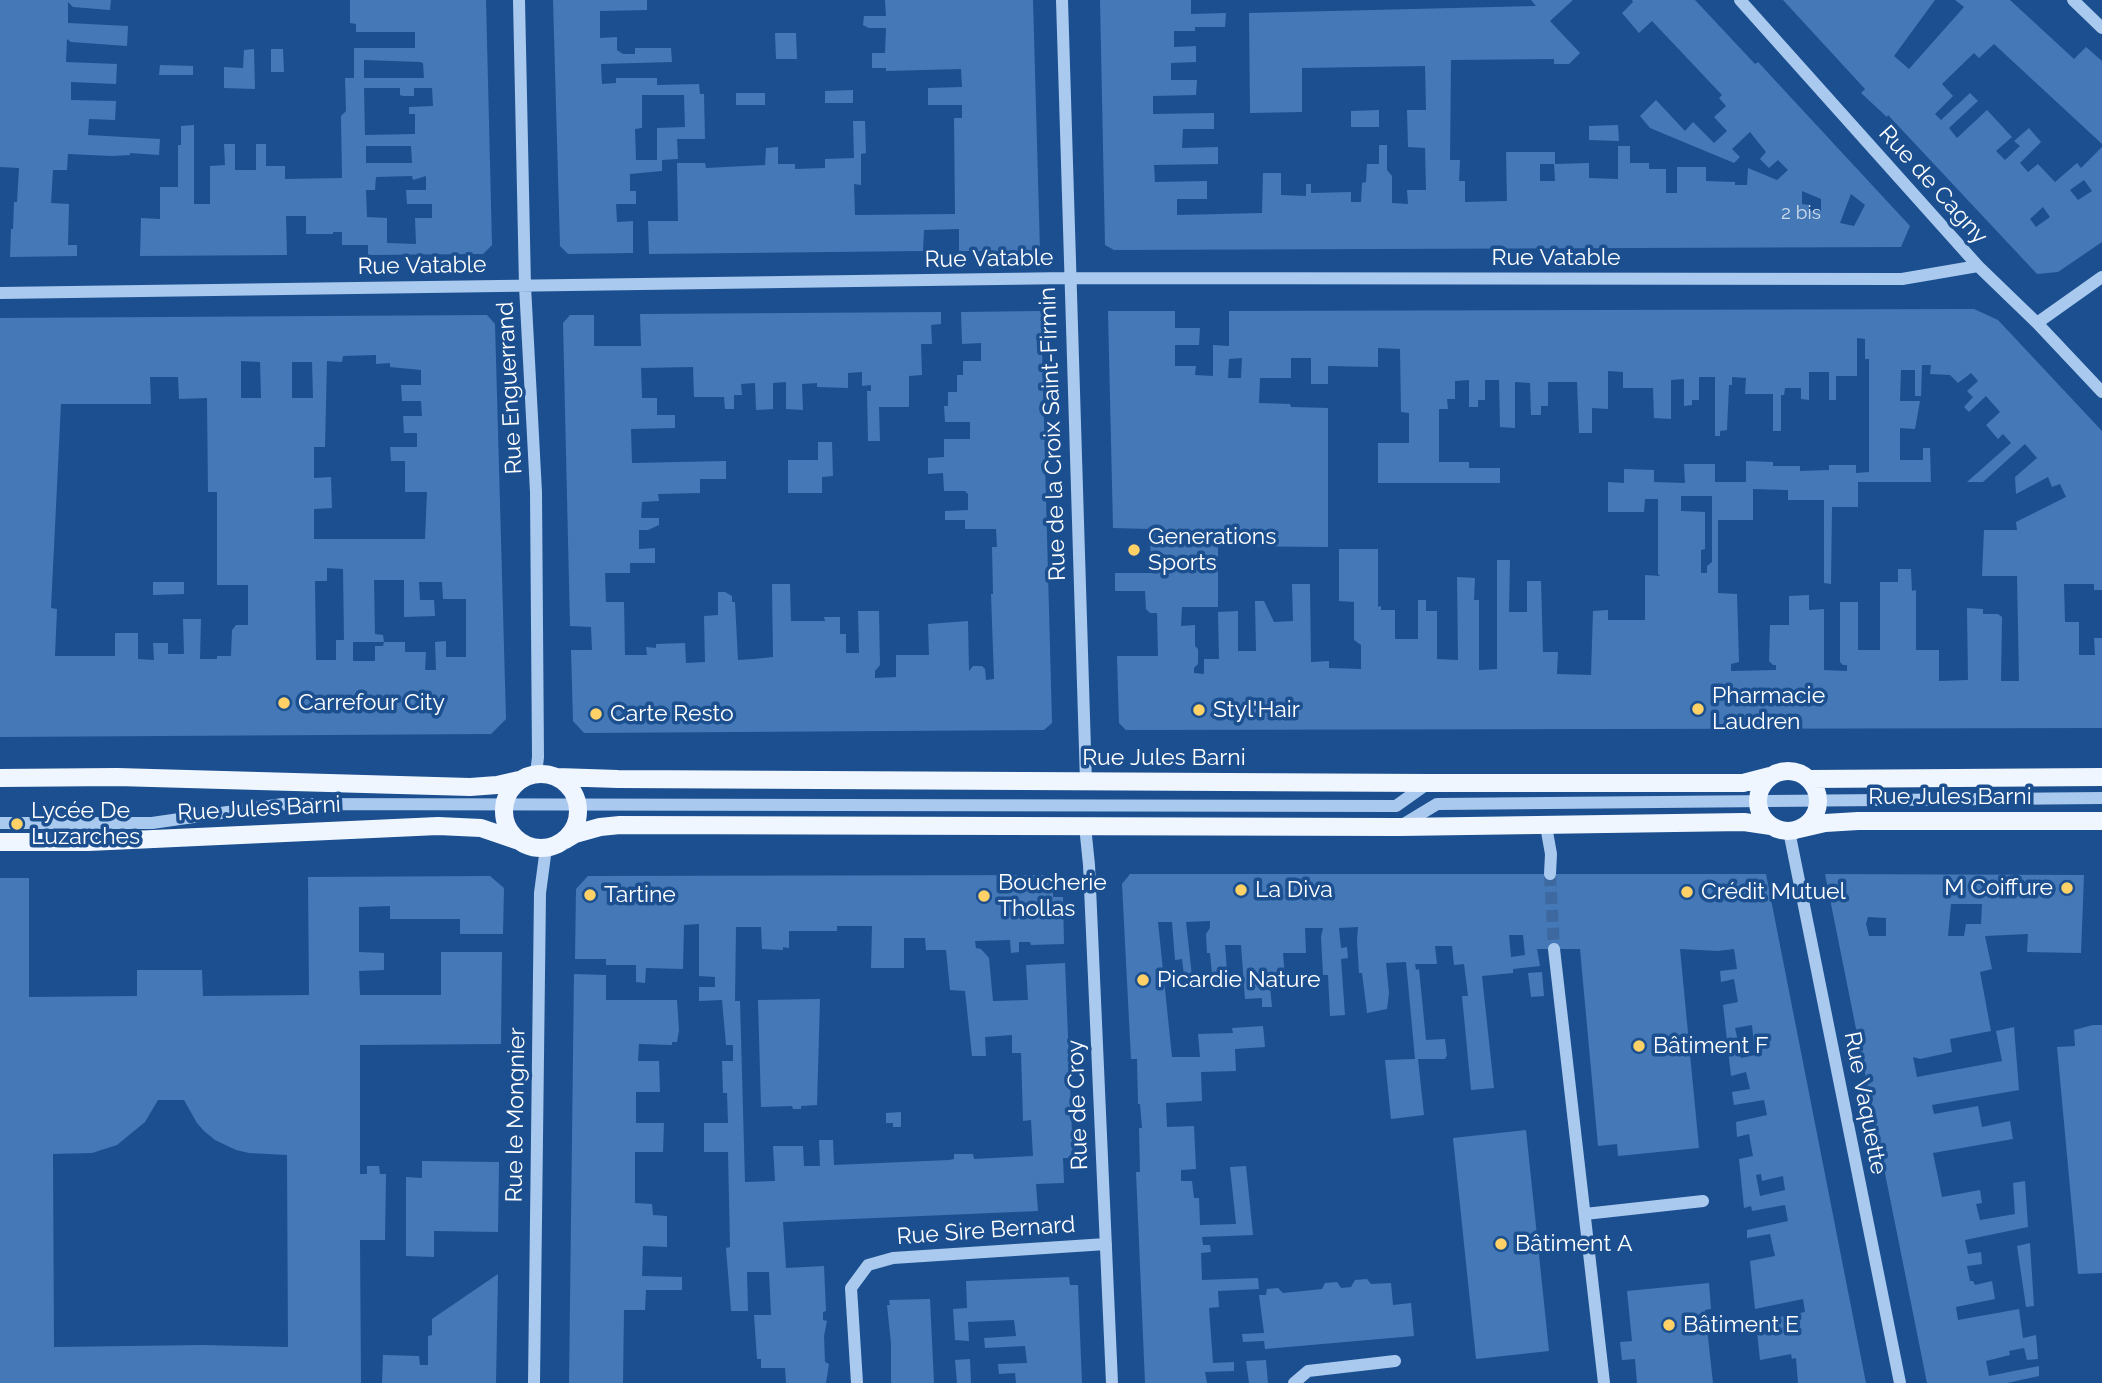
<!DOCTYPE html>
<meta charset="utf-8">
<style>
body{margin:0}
canvas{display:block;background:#1b4f8f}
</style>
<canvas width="2102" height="1383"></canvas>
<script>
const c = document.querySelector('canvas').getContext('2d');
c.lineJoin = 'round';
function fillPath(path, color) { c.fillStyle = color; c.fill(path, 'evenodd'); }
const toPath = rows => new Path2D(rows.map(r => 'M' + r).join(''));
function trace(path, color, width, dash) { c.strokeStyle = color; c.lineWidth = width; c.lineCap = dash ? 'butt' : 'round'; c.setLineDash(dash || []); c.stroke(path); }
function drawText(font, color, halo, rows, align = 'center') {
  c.font = font + ' Raleway,sans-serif'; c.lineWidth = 7; c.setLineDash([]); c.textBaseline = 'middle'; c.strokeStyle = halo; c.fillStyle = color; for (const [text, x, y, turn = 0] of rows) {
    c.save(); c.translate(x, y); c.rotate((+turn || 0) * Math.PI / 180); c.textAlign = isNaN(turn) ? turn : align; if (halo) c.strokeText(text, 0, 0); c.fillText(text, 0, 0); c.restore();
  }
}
fillPath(toPath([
 [0,0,111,0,110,10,73,7,68,2,68,23,128,26,127,46,71,42,67,39,66,62,117,64,116,84,71,82,71,100,116,101,115,120,89,119,88,135,160,139,159,155,130,153,130,155,112,156,68,154,67,170,53,170,51,203,69,204,68,245,77,245,77,256,10,257,11,229,13,229,14,202,17,202,19,168,0,167],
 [350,0,486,0,492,245,483,254,368,255,368,245,342,245,342,232,333,232,333,234,306,234,306,216,286,216,287,255,140,256,141,218,160,219,160,187,178,187,178,145,181,145,181,126,194,125,194,204,210,204,210,166,225,165,224,144,235,144,235,170,256,170,256,144,266,144,266,166,285,166,285,179,342,178,341,116,346,111,345,78,354,78,354,48,415,48,415,32,356,32,356,24,350,23],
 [364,60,420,62,423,63,424,78,364,78],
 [364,88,400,88,400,95,403,96,414,96,414,88,432,88,433,106,409,107,409,114,415,114,415,134,365,135],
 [366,146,411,146,412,163,366,163],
 [412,176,413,180,426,176,426,190,406,190,407,204,432,204,432,218,415,218,416,244,387,243,387,218,367,217,366,190,375,190,376,177],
 [553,0,647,0,647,10,600,11,600,38,617,37,617,50,623,54,635,54,635,48,671,48,672,62,601,64,602,84,616,83,616,78,657,78,657,85,699,84,700,94,704,94,705,139,677,139,678,159,662,160,662,171,630,174,630,191,636,191,636,204,616,204,617,222,633,221,633,253,568,254,560,246],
 [642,95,684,95,685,127,657,128,657,160,636,160,635,129,642,128],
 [885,0,1033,0,1040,251,959,251,959,229,924,230,923,251,649,254,648,221,678,221,677,163,705,163,706,168,765,165,766,148,778,147,778,164,795,164,795,169,825,168,825,159,854,158,853,121,865,121,866,153,861,154,861,185,854,184,855,215,955,214,954,118,962,118,962,105,928,105,928,88,962,87,961,69,886,71,886,68,872,68,872,53,885,53,886,28,869,28,863,25,864,16,886,16],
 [1100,0,1191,0,1191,14,1226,13,1225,27,1195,27,1195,31,1174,31,1174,47,1196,46,1196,62,1171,63,1171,80,1197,80,1196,95,1153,96,1153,114,1214,113,1214,129,1183,129,1182,148,1218,147,1218,164,1154,165,1155,182,1207,181,1207,199,1177,199,1177,215,1262,213,1263,173,1281,173,1281,195,1306,196,1306,184,1311,184,1311,193,1351,192,1351,202,1361,202,1362,183,1366,182,1367,164,1379,164,1379,145,1387,145,1387,170,1392,176,1392,203,1408,204,1407,190,1426,190,1425,148,1408,147,1407,110,1426,110,1425,66,1302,68,1302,112,1250,113,1249,13,1536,6,1531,0,1573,0,1550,21,1580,53,1569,64,1554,64,1554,59,1451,60,1450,160,1460,160,1459,181,1465,181,1465,202,1507,201,1506,152,1555,152,1555,164,1589,163,1589,178,1618,179,1618,146,1630,146,1630,163,1649,163,1649,169,1666,169,1666,193,1677,193,1677,167,1706,167,1706,181,1735,182,1735,185,1747,185,1748,168,1777,180,1788,170,1778,160,1769,168,1760,159,1766,152,1750,132,1732,149,1740,157,1734,163,1650,128,1640,116,1656,100,1685,131,1693,122,1714,143,1727,131,1714,117,1726,106,1719,98,1722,95,1652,21,1639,33,1622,13,1633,2,1632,0,1695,0,1755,64,1758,62,1910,226,1901,247,1114,250,1105,245],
 [1540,164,1554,164,1555,181,1540,181],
 [1802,191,1821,199,1821,211,1809,211,1809,205,1802,204],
 [1851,194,1865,205,1854,226,1840,223],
 [1783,0,1935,0,1894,56,1909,69,1964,7,1955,0,2010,0,2074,59,2086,47,2102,61,2102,144,1994,44,1979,58,1974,53,1942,84,1953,96,1935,114,1941,120,1970,93,1978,101,1949,128,1957,138,1987,110,2012,137,1996,151,2005,160,2020,146,2014,141,2029,128,2041,142,2020,163,2028,172,2038,164,2055,182,2077,163,2081,168,2102,147,2102,242,2058,272,2037,274,1888,115,1887,117,1861,93,1865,89],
 [2084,180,2092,191,2078,200,2070,190],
 [2043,207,2050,217,2036,227,2030,219],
 [775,33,796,33,797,59,776,59],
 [254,49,255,89,224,88,224,67,243,68,244,50],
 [271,49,283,49,284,72,271,72],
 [160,65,193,66,193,75,159,75],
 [853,90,853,103,825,103,825,91],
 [736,93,765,93,765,105,736,105],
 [1379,110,1379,127,1351,127,1351,111],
 [1618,125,1619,141,1589,140,1589,126],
 [1974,309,1998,320,2102,431,2102,590,2094,590,2094,584,2064,584,2065,622,2079,622,2079,655,2095,655,2094,638,2102,638,2102,728,1126,730,1119,723,1117,656,1158,656,1157,613,1150,613,1146,609,1145,591,1115,591,1115,573,1151,573,1150,529,1113,528,1108,311,1175,311,1175,328,1200,328,1199,345,1175,345,1175,366,1196,366,1195,375,1213,376,1213,345,1229,346,1229,311],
 [1857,338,1865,339,1865,359,1869,359,1869,472,1856,473,1856,465,1829,465,1829,470,1800,471,1800,466,1773,466,1773,462,1746,461,1746,482,1715,482,1715,464,1684,464,1685,483,1654,482,1654,470,1624,469,1624,483,1608,482,1608,512,1644,512,1645,499,1658,499,1658,574,1660,576,1645,575,1645,620,1608,620,1608,610,1593,611,1591,675,1557,674,1558,652,1543,652,1541,581,1527,581,1527,612,1509,612,1510,560,1497,560,1497,669,1479,670,1479,600,1474,600,1475,578,1457,577,1458,660,1437,659,1437,611,1426,611,1426,600,1418,600,1418,639,1395,639,1395,610,1381,610,1381,606,1378,607,1378,549,1339,549,1339,601,1354,602,1354,640,1361,645,1361,669,1329,668,1329,661,1311,662,1310,584,1292,584,1293,621,1274,622,1264,601,1255,601,1256,651,1238,651,1238,611,1218,612,1219,659,1204,659,1204,674,1194,673,1194,668,1198,664,1198,649,1195,646,1195,625,1181,626,1182,607,1218,607,1218,546,1328,547,1328,408,1291,407,1290,404,1259,403,1260,378,1291,378,1291,358,1311,358,1311,384,1328,384,1328,366,1378,367,1378,348,1400,349,1401,412,1409,413,1409,443,1378,443,1378,483,1500,483,1500,468,1469,468,1469,462,1439,462,1439,409,1448,409,1447,399,1455,399,1455,381,1469,380,1469,407,1478,407,1478,400,1485,400,1485,380,1499,380,1500,427,1515,428,1515,382,1530,383,1531,415,1541,415,1541,406,1548,406,1548,382,1577,382,1579,433,1592,433,1592,408,1608,409,1608,371,1623,372,1623,388,1653,388,1654,418,1671,419,1671,380,1684,379,1684,406,1692,405,1692,400,1699,400,1699,377,1715,377,1715,436,1720,436,1720,431,1727,430,1729,385,1732,385,1732,377,1746,378,1745,394,1773,394,1773,431,1781,431,1781,395,1784,395,1785,388,1801,388,1801,399,1809,400,1809,372,1829,372,1829,400,1836,400,1836,376,1857,376],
 [1242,358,1241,378,1228,378,1229,359],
 [1922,365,1931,365,1930,374,1950,375,1958,383,1971,373,1978,381,1967,391,1973,397,1964,407,1969,412,1986,396,2000,412,1986,425,1998,439,2003,434,2011,443,1967,482,1983,482,2025,444,2037,458,2015,477,2016,494,2048,477,2052,487,2060,484,2066,497,2016,522,2017,530,1984,530,1982,576,2017,576,2019,681,2001,681,2002,617,1998,614,1983,614,1983,609,1967,608,1968,680,1939,681,1939,650,1916,650,1916,590,1912,591,1911,569,1898,569,1898,582,1880,582,1880,650,1858,650,1858,602,1840,602,1840,662,1843,665,1847,665,1847,671,1824,670,1824,609,1809,610,1809,595,1789,596,1789,625,1770,625,1769,661,1773,665,1776,665,1776,670,1731,671,1731,664,1739,662,1737,594,1718,593,1718,520,1753,520,1753,489,1788,490,1788,500,1824,500,1824,583,1831,584,1832,507,1858,507,1858,482,1931,482,1930,448,1923,448,1923,460,1900,460,1900,428,1915,429,1920,401,1900,401,1901,370,1915,370,1915,396,1921,396],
 [1681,496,1712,496,1712,562,1707,566,1707,573,1701,573,1701,550,1705,549,1705,512,1681,511],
 [1041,311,1052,723,1044,730,584,733,573,721,571,650,592,650,591,627,570,626,563,323,570,315,594,315,594,346,641,346,640,314,941,312,941,324,931,325,932,344,921,344,922,375,909,376,909,407,879,407,880,441,868,441,867,391,871,391,871,385,862,386,862,372,848,373,848,388,817,387,817,383,802,384,803,410,786,409,786,382,773,383,773,409,756,410,755,383,741,384,742,395,734,395,734,409,725,409,724,397,694,397,693,367,641,368,642,398,657,398,657,415,675,415,675,428,631,429,632,463,726,461,726,479,700,479,700,493,658,494,659,501,642,502,641,518,659,518,659,525,648,530,639,530,639,549,655,548,655,563,630,563,630,573,605,573,606,602,624,602,625,655,647,655,646,647,656,648,656,644,685,643,686,663,705,662,704,616,718,615,718,592,725,592,732,596,732,602,735,602,738,660,754,659,773,657,772,584,790,584,791,621,825,621,824,617,840,617,840,634,846,634,846,653,859,653,858,611,879,611,880,665,875,671,875,678,896,677,896,655,929,655,928,624,968,621,969,671,973,666,982,666,985,669,986,680,994,679,991,594,993,594,992,547,997,547,996,529,965,529,965,520,945,520,945,511,968,510,968,494,965,491,944,491,943,473,928,474,928,458,944,457,944,439,970,439,970,422,945,422,944,406,948,406,948,392,957,392,957,375,963,375,963,361,981,361,981,343,962,344,961,312],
 [487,315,495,324,506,719,491,734,0,737,0,318],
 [376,355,376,364,390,363,390,367,421,370,421,385,401,385,402,401,421,401,422,416,403,416,404,433,417,433,417,447,390,447,391,461,405,461,405,492,427,492,425,539,314,539,314,509,332,508,331,477,314,478,314,447,325,447,327,361,342,362,343,356],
 [241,361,260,362,261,398,241,398],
 [292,362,312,362,313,398,292,398],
 [150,377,178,377,179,399,207,398,208,492,217,492,217,585,248,585,248,625,236,625,232,630,231,656,217,656,217,659,200,659,201,619,183,619,184,654,168,654,168,643,153,643,154,660,138,659,138,633,115,633,115,656,55,656,57,609,51,608,61,404,151,404],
 [327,568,343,569,344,640,336,640,336,660,316,660,315,581,327,581],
 [374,580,404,580,404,617,435,616,434,600,420,600,419,582,442,582,443,599,466,599,466,657,446,657,446,641,435,642,436,670,425,670,426,652,405,652,405,642,384,642,383,646,375,646,375,661,353,661,353,642,384,642,383,635,375,634],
 [818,442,832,442,833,476,822,477,822,493,788,493,788,460,818,460],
 [153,582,184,582,184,594,153,595],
 [1130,874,1766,874,1866,1383,1798,1383,1796,1358,1792,1359,1791,1354,1760,1360,1756,1322,1805,1312,1803,1299,1755,1309,1750,1261,1775,1256,1770,1234,1747,1238,1747,1230,1788,1221,1785,1205,1752,1211,1751,1206,1744,1208,1739,1159,1753,1156,1749,1134,1737,1137,1736,1122,1767,1115,1764,1100,1734,1105,1732,1092,1750,1089,1746,1072,1731,1076,1723,1005,1738,1002,1734,979,1721,982,1720,971,1737,969,1734,949,1718,951,1680,949,1699,1148,1618,1156,1617,1144,1598,1146,1580,949,1537,949,1540,966,1513,969,1513,973,1482,976,1494,1088,1471,1090,1462,996,1468,996,1464,964,1454,965,1452,946,1435,946,1437,964,1415,964,1416,970,1419,969,1426,1040,1445,1039,1447,1055,1445,1059,1418,1059,1424,1115,1391,1119,1385,1060,1415,1059,1406,962,1386,963,1389,993,1387,1009,1367,1013,1362,973,1359,973,1357,941,1358,927,1339,928,1341,948,1347,947,1348,958,1341,959,1345,1015,1330,1016,1328,975,1323,975,1321,937,1323,928,1305,928,1306,953,1283,953,1285,979,1279,985,1270,986,1272,1007,1262,1007,1262,998,1245,999,1241,945,1225,945,1228,983,1213,984,1210,953,1207,953,1206,934,1210,928,1210,921,1186,922,1192,976,1184,976,1182,959,1175,960,1172,922,1158,922,1172,1057,1200,1057,1198,1034,1233,1033,1232,1028,1263,1026,1265,1047,1235,1049,1236,1071,1201,1072,1202,1101,1166,1103,1167,1127,1194,1126,1196,1169,1181,1170,1181,1181,1192,1181,1194,1198,1199,1198,1200,1225,1236,1224,1230,1167,1246,1166,1253,1235,1202,1237,1203,1245,1210,1245,1211,1252,1201,1253,1202,1280,1258,1278,1259,1289,1218,1291,1219,1307,1209,1308,1213,1363,1234,1362,1234,1371,1205,1372,1207,1383,1145,1383,1136,1172,1140,1172,1139,1128,1142,1128,1140,1104,1138,1104,1137,1059,1131,1059,1122,884],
 [1509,935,1523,935,1525,955,1511,957],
 [1752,1025,1755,1055,1741,1058,1740,1053,1736,1049,1735,1042,1738,1041,1735,1028],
 [1761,1174,1762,1181,1783,1176,1785,1190,1760,1196,1756,1175],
 [1825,874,2084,875,2081,953,2027,952,2028,934,1985,936,1992,969,1980,972,1991,1031,1950,1039,1952,1052,1920,1059,1913,1057,1917,1077,2002,1061,1996,1031,2014,1027,2019,1090,1932,1105,1934,1114,1978,1106,1982,1127,2010,1121,2013,1139,1933,1153,1942,1197,1980,1190,1982,1203,1976,1204,1980,1220,2015,1214,2013,1183,2025,1181,2028,1227,1965,1240,1968,1254,1981,1252,1982,1264,1967,1266,1970,1281,1973,1281,1975,1285,1992,1281,1995,1299,1956,1307,1958,1320,2019,1309,2023,1338,2036,1335,2038,1359,2027,1360,2024,1348,2009,1351,2010,1355,1986,1361,1989,1376,2039,1366,2039,1376,2007,1383,1927,1383],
 [1951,904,1982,904,1981,924,1966,924,1964,936,1948,936],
 [1868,917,1886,918,1886,936,1869,936,1866,924],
 [1053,875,1053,897,1063,897,1064,944,1031,945,1030,942,1019,942,1019,952,1011,953,1010,940,975,941,976,948,981,949,989,958,993,1001,1028,1000,1026,965,1065,963,1073,1158,1063,1158,1064,1183,1036,1184,1038,1211,783,1222,786,1268,824,1266,826,1311,823,1312,823,1320,827,1321,824,1336,825,1362,829,1364,826,1383,786,1383,785,1368,761,1368,761,1359,757,1359,754,1315,771,1315,769,1272,747,1272,748,1311,731,1311,726,1248,730,1247,728,1152,704,1152,704,1123,728,1123,727,1093,723,1093,722,1061,733,1061,733,1045,726,1045,722,1000,699,1001,699,987,715,987,715,977,699,976,699,924,684,925,683,969,646,968,645,983,636,982,636,965,606,965,606,959,575,959,576,889,588,876],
 [837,926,872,926,871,968,904,968,904,938,925,938,926,950,946,950,950,990,965,991,972,1056,986,1056,985,1037,1012,1035,1012,1053,1021,1053,1023,1121,1031,1120,1033,1156,974,1159,973,1154,954,1154,954,1159,949,1160,834,1165,833,1140,819,1140,820,1166,804,1166,803,1146,773,1146,775,1181,745,1182,740,1001,735,1001,736,927,761,927,762,949,783,950,783,947,789,948,789,931,837,931],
 [490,876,504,888,503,934,460,934,460,919,390,919,390,906,359,907,359,952,384,953,384,970,359,971,360,995,441,995,441,952,502,952,501,1044,360,1045,360,1174,367,1174,367,1166,379,1166,380,1174,386,1174,385,1240,360,1240,361,1383,0,1383,0,878,29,878,29,997,137,996,137,970,202,970,203,996,309,995,308,877],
 [158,1100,184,1100,197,1123,204,1131,215,1140,236,1150,249,1153,287,1155,288,1347,203,1345,54,1347,53,1154,92,1153,117,1145,145,1122],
 [1542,972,1544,996,1531,997,1528,973],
 [574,974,606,975,606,1000,677,1000,679,1030,677,1042,672,1042,672,1045,639,1044,638,1061,659,1061,660,1092,636,1092,636,1123,664,1123,663,1152,635,1152,635,1203,652,1204,653,1215,667,1216,667,1247,643,1246,642,1276,682,1277,682,1290,646,1290,645,1310,624,1310,623,1383,569,1383],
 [820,999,817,1105,801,1106,801,1109,793,1109,792,1106,761,1107,758,1000],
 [2093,1025,2102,1025,2102,1273,2078,1274,2057,1047,2075,1046,2074,1030],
 [901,1112,901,1127,893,1127,893,1123,886,1123,886,1113],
 [1526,1130,1549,1351,1476,1359,1453,1138],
 [422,1161,499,1162,498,1232,434,1231,434,1257,406,1256,406,1177,422,1178],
 [2030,1243,2034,1306,2026,1307,2017,1246],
 [498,1274,496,1383,382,1383,383,1355,419,1356,420,1365,428,1365,428,1336,432,1335,432,1319],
 [1069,1277,1070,1285,1078,1285,1082,1383,1016,1383,1015,1373,999,1374,998,1364,1027,1363,1025,1346,985,1348,984,1338,1016,1336,1014,1320,968,1322,969,1341,955,1340,953,1309,967,1308,966,1281],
 [1367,1279,1371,1284,1391,1283,1393,1305,1411,1303,1414,1336,1265,1349,1264,1341,1243,1342,1242,1334,1264,1333,1259,1295,1266,1295,1267,1289,1278,1288,1283,1293,1303,1291,1322,1289,1325,1283,1337,1282,1341,1288,1351,1287,1355,1280],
 [1709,1283,1711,1309,1705,1310,1713,1383,1637,1383,1635,1359,1622,1360,1620,1342,1632,1341,1627,1291],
 [930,1299,934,1383,891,1383,891,1344,887,1305,890,1305,889,1300],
 [970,1359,971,1383,957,1383,955,1360],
 [1266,1360,1268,1383,1249,1383,1246,1361]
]), '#4478b7');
trace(toPath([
 [1550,874,1554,949]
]), '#3d69a0', 12, [12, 6]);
trace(toPath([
 [519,0,525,286,536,492,538,757,536,774],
 [1062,0,1086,782],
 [1740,0,1978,266,2037,323,2102,392],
 [2073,0,2102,28],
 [0,293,1069,278,1902,279,1978,266],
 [2037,323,2102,277],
 [0,823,152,823,283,804,1396,806,1427,784],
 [1085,826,1089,865,1112,1383],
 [1546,826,1551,854,1550,874],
 [1399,827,1437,804,2102,798],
 [1789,831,1900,1383],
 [1554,949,1604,1383],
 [1585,1214,1703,1201],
 [534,1383,540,893,546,848],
 [857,1383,851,1288,868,1265,893,1258,1106,1244],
 [1294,1383,1308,1371,1395,1361]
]), '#a9c9ee', 12);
trace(toPath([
 '1758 801a30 30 0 1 1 60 0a30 30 0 1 1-60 0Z',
 '504 811a37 37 0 1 1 74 0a37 37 0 1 1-74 0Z',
 [557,777,618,779,1428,783,1743,783,1770,776],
 [0,778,117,777,470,787,497,785,519,780],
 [1809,779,2102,777],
 [1799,829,1825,823,1858,821,2102,821],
 [565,840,575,834,600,827,620,825,1399,827,1744,822,1771,826],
 [0,842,88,842,438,826,481,828,519,841]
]), '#f0f6ff', 18);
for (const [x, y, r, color] of [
 [1134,550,7,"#ffd166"],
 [284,703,7,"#ffd166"],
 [1698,709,7,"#ffd166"],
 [1199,710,7,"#ffd166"],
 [596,714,7,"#ffd166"],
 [17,824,7,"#ffd166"],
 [2067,888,7,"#ffd166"],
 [1241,890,7,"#ffd166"],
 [1687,892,7,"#ffd166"],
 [590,895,7,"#ffd166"],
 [984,896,7,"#ffd166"],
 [1143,980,7,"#ffd166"],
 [1639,1046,7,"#ffd166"],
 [1501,1244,7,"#ffd166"],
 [1669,1325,7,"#ffd166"]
]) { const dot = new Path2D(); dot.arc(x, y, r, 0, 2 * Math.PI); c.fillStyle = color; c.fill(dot); trace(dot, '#1b4f8f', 2.5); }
drawText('19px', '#d0dded', null, [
 ["2 bis",1801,213]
]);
drawText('23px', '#fff', '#1b4f8f', [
 ["Rue de Cagny",1933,185,48],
 ["Rue Vatable",1556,258],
 ["Rue Vatable",989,259,-1],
 ["Rue Vatable",422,266,-1],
 ["Rue Enguerrand",510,388,-93],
 ["Rue de la Croix Saint-Firmin",1053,434,-92],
 ["Rue Jules Barni",1164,758],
 ["Rue Jules Barni",1950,797],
 ["Rue Jules Barni",259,809,-3],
 ["Rue Vaquette",1865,1103,79],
 ["Rue de Croy",1078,1105,-92],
 ["Rue le Mongnier",516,1115,-89],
 ["Rue Sire Bernard",986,1231,-4]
]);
drawText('23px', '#fff', '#1b4f8f', [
 ["Generations",1148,537],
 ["Sports",1148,563],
 ["Pharmacie",1712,696],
 ["Laudren",1712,722],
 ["Carrefour City",298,703],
 ["Styl'Hair",1213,710],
 ["Carte Resto",610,714],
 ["Lycée De",31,811],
 ["Luzarches",31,837],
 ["Boucherie",998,883],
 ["Thollas",998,909],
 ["M Coiffure",2053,888,"right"],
 ["La Diva",1255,890],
 ["Crédit Mutuel",1701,892],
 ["Tartine",604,895],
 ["Picardie Nature",1157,980],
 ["Bâtiment F",1653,1046],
 ["Bâtiment A",1515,1244],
 ["Bâtiment E",1683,1325]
], 'left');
</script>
